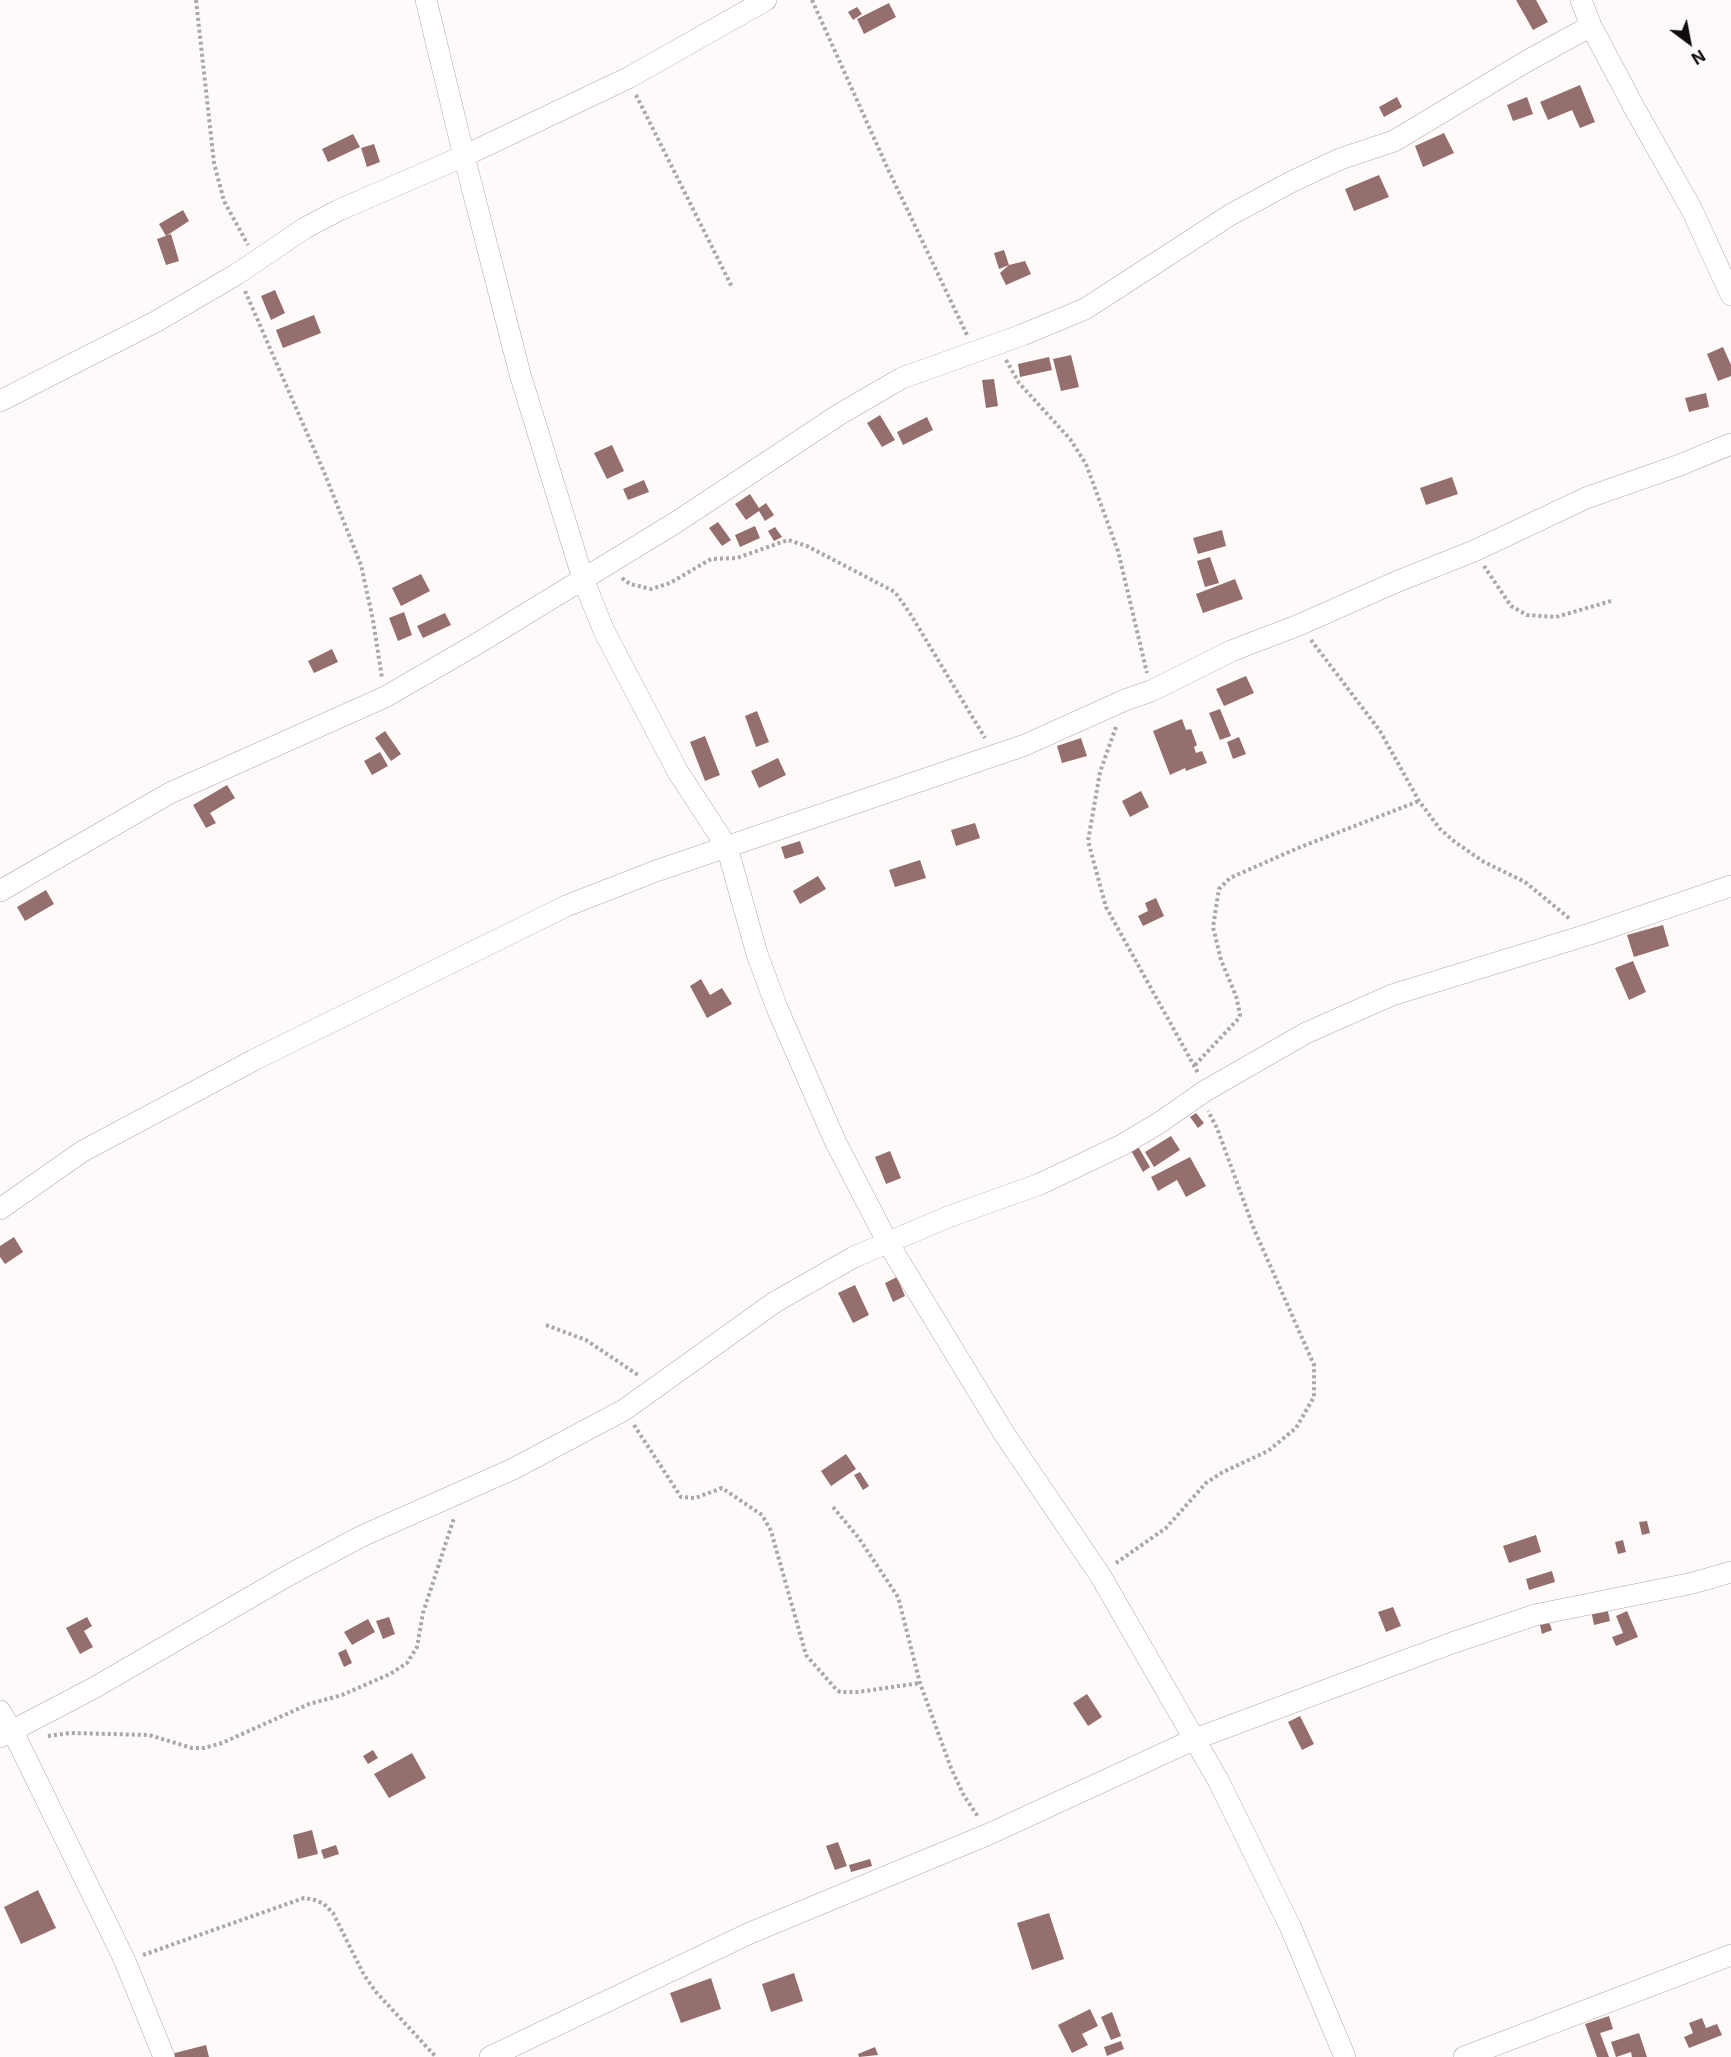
<!DOCTYPE html>
<style>
body{margin:0}
#map{position:relative;width:1731px;height:2057px;overflow:hidden;background:#fefafa;font-family:Inter,sans-serif}
canvas{display:block}
.north{position:absolute;left:1659px;top:12px;width:60px;height:60px;-webkit-text-stroke:4px #fefafa;paint-order:stroke;rotate:148deg;font-size:16px;font-weight:700;line-height:24px;text-align:center;color:#110b0b}
.north::after{content:'';display:block;margin:auto;width:21px;height:27px;background:#110b0b;clip-path:polygon(50% 0,100% 100%,50% 72%,0 100%)}
</style>
<div id="map">
<canvas width="1731" height="2057"></canvas>
<div class="north">N</div>
</div>
<script>
const c = document.querySelector('canvas').getContext('2d');
c.lineJoin = 'round';
function fillPath(path, color) { c.fillStyle = color; c.fill(path, 'evenodd'); }
const toPath = rows => new Path2D(rows.map(r => 'M' + r).join(''));
function trace(path, color, width, dash) { c.strokeStyle = color; c.lineWidth = width; c.lineCap = dash ? 'butt' : 'round'; c.setLineDash(dash || []); c.stroke(path); }
fillPath(toPath([
 [1516,0,1536,0,1548,22,1533,30],
 [889,3,896,17,864,34,857,19],
 [857,7,862,14,853,20,848,12],
 [1580,85,1595,122,1580,128,1572,110,1548,120,1540,102],
 [1397,97,1402,107,1384,117,1379,107],
 [1527,97,1533,114,1513,121,1507,105],
 [1444,133,1454,153,1423,167,1415,146],
 [353,134,360,147,328,162,322,149],
 [374,144,380,162,367,167,361,148],
 [1379,175,1389,197,1354,211,1345,189],
 [183,210,189,221,166,236,159,224],
 [171,234,179,261,166,265,157,239],
 [1004,250,1009,265,999,269,994,253],
 [1025,261,1031,274,1006,285,1000,273,1009,265],
 [275,290,285,313,271,320,261,296],
 [314,315,321,333,283,348,276,330],
 [1723,347,1731,365,1731,376,1718,381,1707,354],
 [1071,355,1079,387,1061,391,1053,359],
 [1049,357,1052,370,1020,377,1018,364],
 [994,379,998,406,986,408,982,380],
 [1706,393,1709,407,1689,412,1685,398],
 [880,415,895,440,882,447,867,423],
 [927,417,933,430,903,445,897,432],
 [612,445,624,471,607,479,594,453],
 [1452,477,1458,494,1426,505,1420,488],
 [644,480,649,492,628,500,623,489],
 [750,494,759,508,766,503,774,515,765,521,759,511,746,520,735,504],
 [718,522,731,540,722,546,709,528],
 [755,526,760,538,740,547,735,535],
 [775,527,782,537,774,541,768,531],
 [1222,530,1226,546,1198,554,1193,538],
 [1210,557,1219,583,1205,587,1197,561],
 [421,574,430,591,401,606,392,588],
 [1235,579,1243,599,1203,613,1196,594],
 [404,612,412,635,398,641,389,618],
 [445,613,451,625,423,638,417,626],
 [332,649,338,662,314,673,308,661],
 [1246,676,1254,693,1224,706,1216,689],
 [1220,709,1231,736,1220,740,1209,713],
 [757,711,769,742,756,747,745,716],
 [1182,719,1186,730,1191,729,1197,745,1194,747,1196,753,1202,751,1207,763,1186,771,1185,768,1170,775,1153,731],
 [385,731,401,754,391,761,375,738],
 [705,736,720,775,705,781,690,742],
 [1239,737,1246,754,1233,759,1227,742],
 [1081,738,1087,756,1062,763,1057,746],
 [380,752,388,766,372,775,364,761],
 [778,758,786,775,759,788,751,771],
 [227,785,235,798,210,813,216,823,206,828,193,805],
 [1141,791,1149,807,1130,817,1122,801],
 [975,823,980,838,956,846,951,830],
 [800,841,804,853,785,859,781,847],
 [920,860,926,878,895,887,889,870],
 [818,876,826,889,800,904,793,891],
 [46,890,54,904,25,921,17,907],
 [1156,898,1164,916,1143,926,1138,916,1148,911,1145,903],
 [1663,925,1669,946,1634,957,1627,935],
 [1633,961,1646,992,1629,1000,1615,968],
 [701,979,710,995,722,988,732,1004,707,1018,690,986],
 [1196,1113,1204,1123,1198,1128,1190,1117],
 [1171,1136,1180,1150,1154,1167,1145,1152],
 [1136,1143,1150,1167,1143,1172,1129,1147],
 [890,1151,901,1178,886,1184,875,1157],
 [1190,1157,1206,1186,1186,1197,1177,1180,1158,1191,1151,1177],
 [14,1237,23,1252,5,1264,0,1257,0,1246],
 [897,1277,905,1296,893,1302,885,1283],
 [855,1285,869,1315,853,1323,838,1293],
 [846,1454,856,1469,831,1486,821,1471],
 [860,1472,869,1486,863,1490,854,1475],
 [1647,1521,1650,1533,1642,1535,1639,1522],
 [1536,1535,1541,1552,1509,1563,1503,1546],
 [1623,1540,1626,1552,1618,1554,1615,1542],
 [1552,1571,1555,1582,1529,1590,1526,1579],
 [1393,1607,1401,1626,1386,1632,1378,1612],
 [1607,1607,1610,1621,1594,1625,1591,1610],
 [1627,1611,1638,1637,1616,1646,1612,1637,1623,1633,1616,1616],
 [87,1617,92,1626,84,1631,93,1647,80,1654,66,1628],
 [389,1617,395,1634,383,1639,376,1621],
 [368,1619,375,1632,352,1645,344,1632],
 [1549,1622,1552,1630,1542,1634,1540,1625],
 [346,1649,352,1663,344,1667,338,1653],
 [1087,1694,1102,1717,1088,1726,1073,1703],
 [1300,1716,1314,1744,1302,1750,1288,1722],
 [373,1750,378,1758,368,1764,363,1756],
 [412,1753,426,1778,389,1798,374,1774],
 [312,1830,318,1854,298,1859,293,1835],
 [838,1842,847,1866,835,1870,826,1846],
 [336,1845,339,1854,324,1859,321,1850],
 [870,1859,872,1866,851,1872,849,1865],
 [38,1890,56,1928,21,1944,4,1907],
 [1049,1913,1064,1959,1032,1970,1017,1923],
 [794,1973,803,2001,771,2012,762,1984],
 [711,1978,721,2009,681,2023,670,1993],
 [1090,2009,1098,2026,1082,2034,1088,2045,1072,2053,1058,2025],
 [1112,2012,1121,2036,1111,2040,1101,2017],
 [1609,2016,1613,2029,1600,2033,1609,2057,1597,2057,1585,2024],
 [1702,2018,1706,2028,1717,2024,1722,2035,1689,2048,1684,2037,1693,2033,1689,2023],
 [1639,2033,1647,2057,1632,2057,1631,2052,1616,2057,1611,2042],
 [1121,2041,1124,2049,1107,2056,1104,2047],
 [206,2045,209,2057,172,2057,171,2054],
 [875,2047,878,2055,859,2057,858,2054]
]), '#956e6e');
const minor = toPath([
 [426,0,464,156,520,374,583,579,604,631,678,772,727,847,757,954,777,1008,835,1141,888,1243,1005,1435,1100,1575,1218,1780,1290,1926,1345,2057],
 [1581,0,1591,26,1636,111,1692,210,1731,295],
 [0,401,157,321,237,274,305,228,339,210,464,156,628,78,766,0],
 [0,891,170,793,385,697,475,645,675,523,840,414,902,378,1022,335,1085,309,1230,215,1291,182,1340,159,1394,141,1527,61,1591,26],
 [0,1209,83,1151,254,1060,566,906,656,871,1025,745,1125,700,1151,691,1231,651,1299,625,1396,582,1474,551,1586,498,1680,465,1731,444],
 [0,1711,18,1742,125,1961,164,2057],
 [0,1737,92,1689,287,1576,362,1536,513,1469,624,1410,775,1302,854,1257,948,1217,1040,1184,1122,1145,1159,1123,1205,1091,1306,1033,1392,995,1590,934,1731,886],
 [490,2057,750,1933,989,1834,1195,1739,1452,1643,1535,1615,1693,1583,1731,1572],
 [1464,2057,1731,1955]
]);
trace(minor, '#b7a5a5', 22);
trace(toPath([
 [196,0,214,163,224,201,248,245],
 [812,0,887,167,967,335],
 [636,95,732,287],
 [245,291,324,472,361,565,373,620,382,678],
 [1006,360,1019,383,1070,439,1086,464,1118,551,1147,673],
 [1484,566,1511,606,1527,615,1556,617,1611,601],
 [622,578,630,584,651,589,670,583,711,559,737,558,788,540,807,546,895,592,911,615,985,738],
 [1311,640,1380,731,1419,801,1440,829,1455,842,1484,862,1525,882,1570,919],
 [1116,727,1100,772,1088,841,1106,907,1198,1073],
 [1195,1065,1239,1018,1240,1014,1236,996,1221,960,1213,927,1219,889,1230,878,1298,848,1419,801],
 [546,1325,586,1340,638,1375],
 [634,1425,681,1497,695,1498,722,1488,762,1515,771,1531,806,1655,835,1688,840,1692,858,1692,920,1683],
 [833,1507,858,1537,898,1597,920,1683,951,1768,964,1796,979,1818],
 [1116,1563,1166,1528,1206,1483,1223,1472,1268,1451,1296,1428,1314,1397,1314,1365,1254,1229,1217,1128,1208,1111],
 [48,1736,70,1733,149,1735,192,1748,204,1748,222,1743,309,1704,342,1695,390,1674,407,1663,417,1647,423,1613,454,1518],
 [143,1955,304,1898,315,1900,324,1904,333,1913,364,1975,376,1992,436,2057]
]), '#aca7a7', 4, [3, 3]);
trace(minor, '#fff', 21);
</script>
